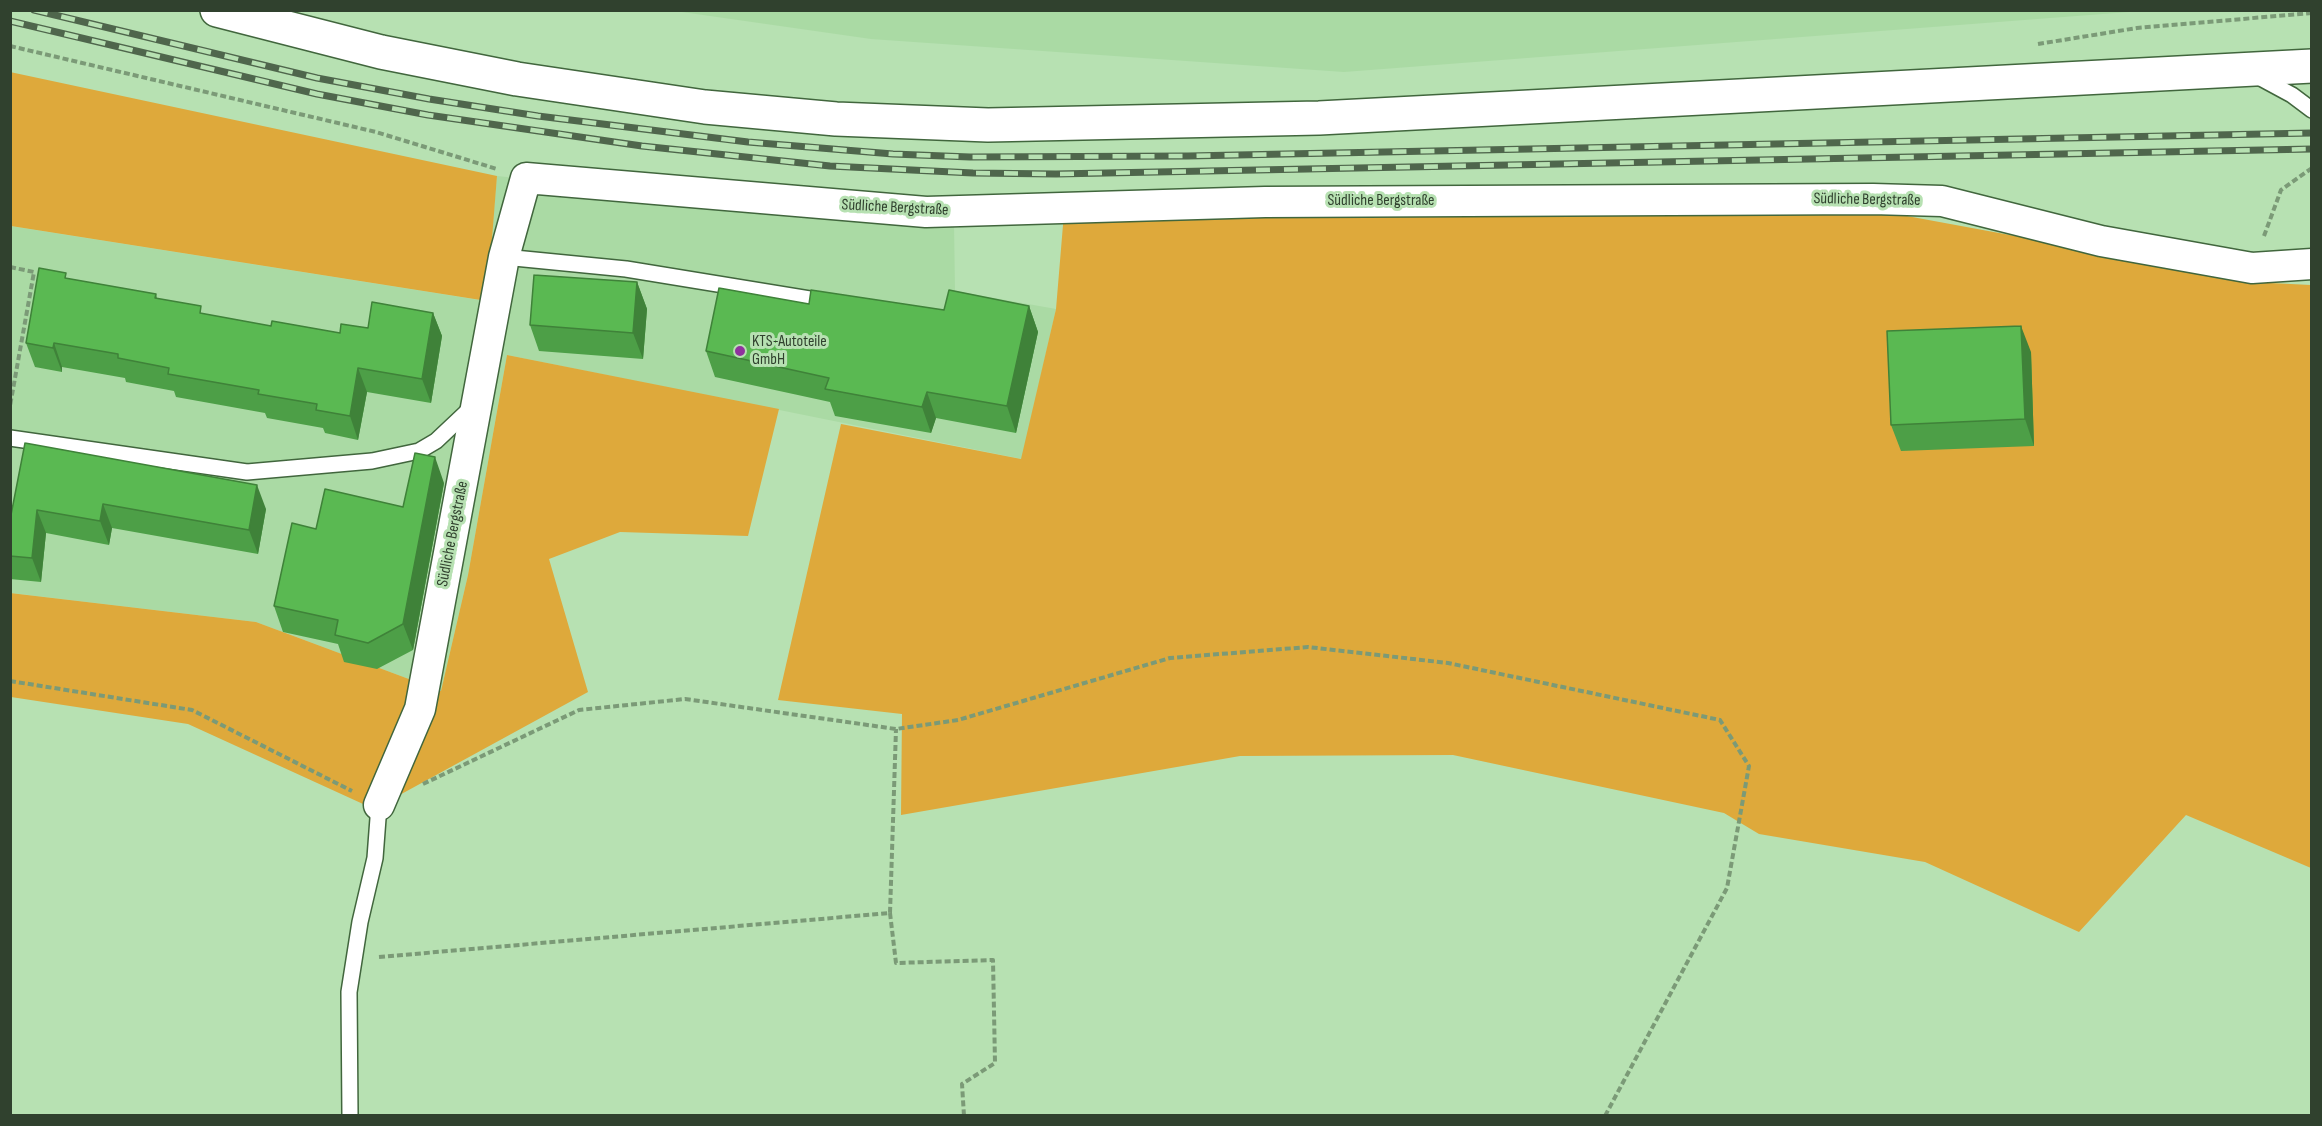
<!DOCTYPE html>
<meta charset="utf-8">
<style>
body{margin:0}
#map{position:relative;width:2322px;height:1126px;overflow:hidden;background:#b7e1b2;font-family:"Sofia Sans Condensed",sans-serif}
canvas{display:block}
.frame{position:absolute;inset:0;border:12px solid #30412e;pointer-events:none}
</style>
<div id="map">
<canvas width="2322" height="1126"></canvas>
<div class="frame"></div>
</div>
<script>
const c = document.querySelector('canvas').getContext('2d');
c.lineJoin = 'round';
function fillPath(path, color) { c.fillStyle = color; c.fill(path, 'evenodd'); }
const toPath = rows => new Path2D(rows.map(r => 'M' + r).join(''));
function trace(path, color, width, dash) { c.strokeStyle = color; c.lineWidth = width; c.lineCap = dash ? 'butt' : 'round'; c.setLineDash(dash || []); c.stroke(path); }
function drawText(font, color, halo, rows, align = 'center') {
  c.font = font + ' "Sofia Sans Condensed",sans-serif'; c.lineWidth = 6; c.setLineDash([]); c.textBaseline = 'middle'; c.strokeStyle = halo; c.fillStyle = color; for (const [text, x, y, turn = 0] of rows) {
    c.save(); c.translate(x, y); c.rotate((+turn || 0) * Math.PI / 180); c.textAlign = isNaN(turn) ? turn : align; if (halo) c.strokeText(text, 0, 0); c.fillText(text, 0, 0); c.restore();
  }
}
fillPath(toPath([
 [675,11,2142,11,1344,72,871,39],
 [497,176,954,223,955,291,1056,309,1022,459,507,355,468,575,441,691,256,622,11,593,10,226,486,301]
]), '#aadaa4');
fillPath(toPath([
 [10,72,497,176,487,301,11,226],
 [1329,199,1896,214,2270,283,2311,285,2311,868,2186,815,2079,932,1925,862,1759,834,1724,813,1453,755,1240,756,901,815,902,714,778,700,841,424,1021,459,1056,309,1064,213],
 [507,355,779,409,748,536,620,532,549,559,588,692,374,809,188,724,11,697,10,593,256,622,441,691,468,575]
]), '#dea93b');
const service = toPath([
 [2255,75,2292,95,2312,110],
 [504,257,626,269,828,302],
 [10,438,247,472,372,461,419,451,436,441,471,408],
 [350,1116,349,992,360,922,375,858,379,805]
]);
const minor = toPath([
 [379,805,420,709,504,257,526,178,926,212,1265,202,1873,199,1942,201,2101,241,2252,268,2312,264]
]);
const primary = toPath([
 [217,10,381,52,517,79,705,107,836,119,988,125,1319,118,2312,66]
]);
trace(service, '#41663d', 18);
trace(minor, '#41663d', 33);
trace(primary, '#41663d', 36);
trace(toPath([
 [2038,44,2137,28,2312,13],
 [10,46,376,132,497,169],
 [2264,236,2281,190,2312,168],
 [10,267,34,272,10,406],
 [10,681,192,710,352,791],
 [423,784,579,710,685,699,896,729,958,720,1170,658,1308,647,1448,663,1720,720,1749,766,1727,888,1605,1116],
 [890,913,896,963,993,960,995,1063,962,1084,964,1116],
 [379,957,890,913,896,729]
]), '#7b9a77', 4, [6, 3]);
trace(service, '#fff', 15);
trace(minor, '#fff', 30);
trace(primary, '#fff', 33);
const rail = toPath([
 [34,10,317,78,429,99,538,116,748,142,893,154,970,157,1188,156,2312,133],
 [10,21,317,94,428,115,642,146,830,166,973,173,1056,174,2312,149]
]);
trace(rail, '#4f664c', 7);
trace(rail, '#b7e1b2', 4.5, [14]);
fillPath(toPath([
 [68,279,156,294,157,298,204,314,271,326,340,333,433,313,442,336,431,403,367,392,358,440,325,433,323,428,267,418,265,413,176,397,174,391,126,382,125,378,62,367,62,372,35,367,26,343],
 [637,282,647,309,643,359,539,351,530,325],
 [809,304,944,310,1029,306,1038,332,1016,433,936,418,931,433,835,416,830,402,715,377,706,351],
 [2031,352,2034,446,1901,451,1891,425],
 [25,443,266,509,258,554,112,528,109,545,46,533,41,582,10,579,10,520],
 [444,483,413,650,377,669,344,662,338,644,283,632,274,606,316,529,403,507]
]), '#4d9f47');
fillPath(toPath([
 [637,282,647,309,643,359,633,333],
 [1029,306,1038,332,1016,433,1007,406],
 [433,313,442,336,431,403,422,379],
 [2021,326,2031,352,2034,446,2025,419],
 [54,343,62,367,62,372,53,348],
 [358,368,367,392,358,440,350,416],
 [927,392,936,418,931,433,922,407],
 [435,457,444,483,413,650,403,624],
 [257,485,266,509,258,554,249,530],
 [103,504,112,528,109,545,100,521],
 [37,510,46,533,41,582,32,558]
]), '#3f8239');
const building = toPath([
 [39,268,66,273,65,278,156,294,155,298,201,306,200,313,271,326,272,321,340,333,341,324,368,328,372,302,433,313,422,379,358,368,350,416,316,410,317,404,258,394,259,390,168,374,169,368,118,358,118,354,54,343,53,348,26,343,39,268],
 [534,275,637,282,633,333,530,325,534,275],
 [719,288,809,304,811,290,944,310,949,290,1029,306,1007,406,927,392,922,407,825,389,829,378,706,351,719,288],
 [2021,326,2025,419,1891,425,1887,331,2021,326],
 [25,443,257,485,249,530,103,504,100,521,37,510,32,558,10,556,10,520,25,443],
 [415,453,435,457,403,624,368,643,335,635,338,620,274,606,292,523,316,529,325,489,403,507,415,453]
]);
fillPath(building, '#5ab952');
trace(building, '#3f8239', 1.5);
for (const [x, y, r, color] of [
 [740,351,6,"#8f339d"]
]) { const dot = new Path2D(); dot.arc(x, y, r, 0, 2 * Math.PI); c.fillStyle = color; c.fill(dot); trace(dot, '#b7e1b2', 2); }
drawText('16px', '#30412e', '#b7e1b2', [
 ["Südliche Bergstraße",1867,200,1],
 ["Südliche Bergstraße",1381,201],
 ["Südliche Bergstraße",895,208,3],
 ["Südliche Bergstraße",453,534,-79]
]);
drawText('16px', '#30412e', '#b7e1b2', [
 ["KTS-Autoteile",752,342],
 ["GmbH",752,360]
], 'left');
</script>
